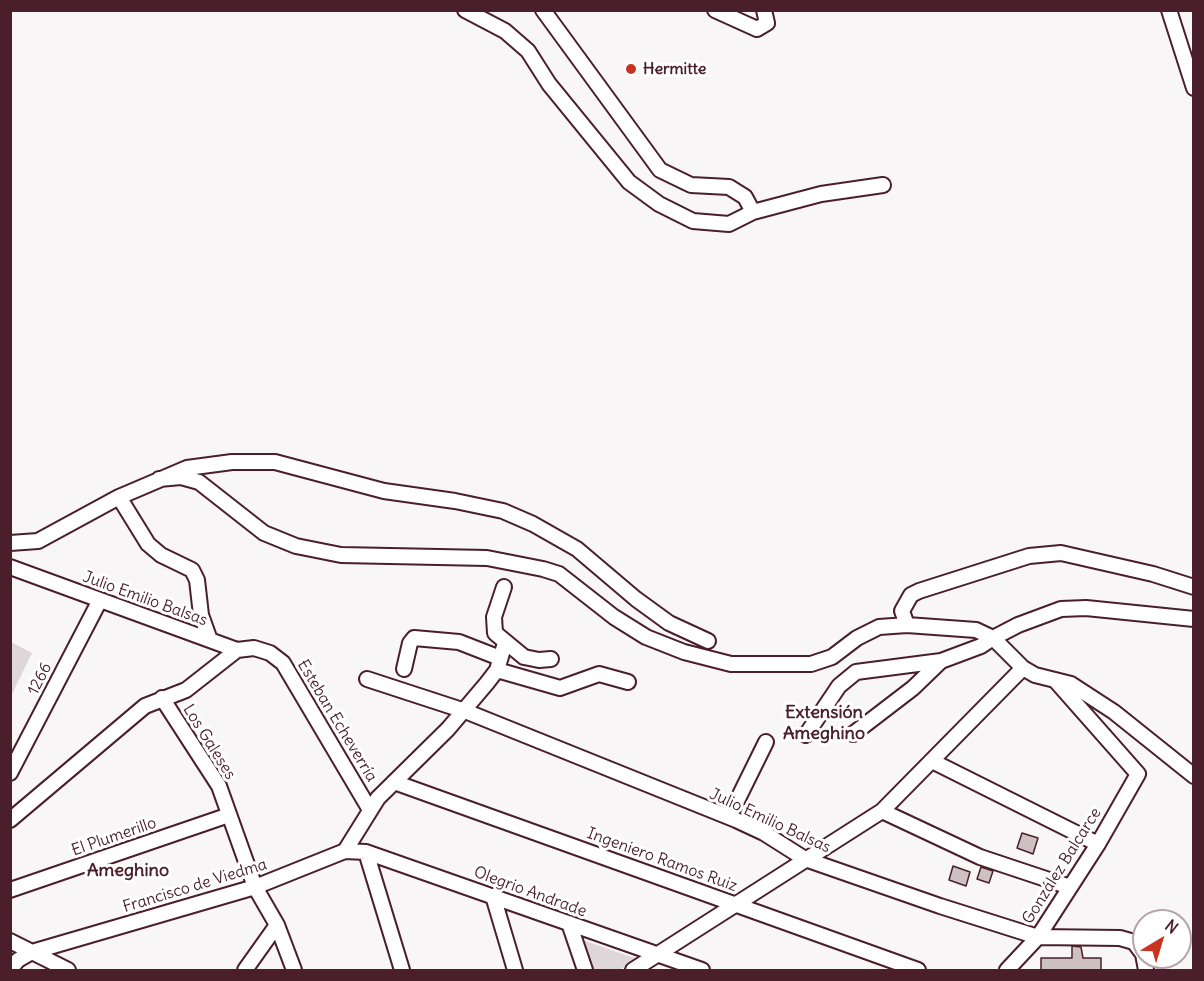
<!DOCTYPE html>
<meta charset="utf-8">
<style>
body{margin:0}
#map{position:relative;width:1204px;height:981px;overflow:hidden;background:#f8f6f7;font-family:Delius,sans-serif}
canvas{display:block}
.frame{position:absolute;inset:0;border:12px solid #4a1f2b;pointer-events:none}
.north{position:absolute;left:1132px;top:909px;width:60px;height:60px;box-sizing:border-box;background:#fff;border:2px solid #b7a5aa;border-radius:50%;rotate:38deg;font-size:16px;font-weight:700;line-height:24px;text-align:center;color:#4a1f2b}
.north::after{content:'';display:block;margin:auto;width:21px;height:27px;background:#c8321e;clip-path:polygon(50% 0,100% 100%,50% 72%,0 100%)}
</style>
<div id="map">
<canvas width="1204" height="981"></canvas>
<div class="frame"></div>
<div class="north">N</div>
</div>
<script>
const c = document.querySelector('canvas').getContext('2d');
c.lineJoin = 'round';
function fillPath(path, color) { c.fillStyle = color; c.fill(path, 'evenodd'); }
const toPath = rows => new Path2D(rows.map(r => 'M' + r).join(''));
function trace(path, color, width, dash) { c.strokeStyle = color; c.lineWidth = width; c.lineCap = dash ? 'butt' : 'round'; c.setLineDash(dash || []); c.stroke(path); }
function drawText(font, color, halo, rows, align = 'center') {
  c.font = font + ' Delius,sans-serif'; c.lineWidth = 6; c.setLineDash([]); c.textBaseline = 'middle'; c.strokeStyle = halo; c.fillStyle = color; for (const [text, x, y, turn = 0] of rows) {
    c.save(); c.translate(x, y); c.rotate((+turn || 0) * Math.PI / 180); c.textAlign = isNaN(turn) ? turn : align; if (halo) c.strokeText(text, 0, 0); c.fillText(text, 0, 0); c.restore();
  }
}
fillPath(toPath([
 [11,642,32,653,11,696],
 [580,939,637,959,619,970,592,970]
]), '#ded6d9');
const building = toPath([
 [1022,833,1038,838,1033,854,1017,848,1022,833],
 [953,866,970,872,966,886,949,880,953,866],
 [981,867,993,871,989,883,977,879,981,867],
 [1072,946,1081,947,1083,958,1101,958,1101,970,1041,970,1041,958,1072,958,1072,946]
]);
fillPath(building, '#cdc1c4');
trace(building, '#4a1f2b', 1.5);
const minor = toPath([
 [465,10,505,31,528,51,549,84,629,182,659,204,693,221,729,224,753,212],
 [543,10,660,170,691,185,729,187,745,197,753,212,821,194,883,185],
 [715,10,757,29,767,23,764,10],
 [1169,10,1194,88],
 [159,479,181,477,199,482,264,533,296,546,341,555,487,558,543,569,559,574,614,617,646,637,684,652,731,664,811,664,832,657,857,638,879,627,907,625],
 [119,497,148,544,161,555,192,570,197,580,201,615,210,640],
 [10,543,38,541,119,497,187,468,232,462,275,462,384,491,455,501,503,511,533,524,577,549,636,599,669,623,708,641],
 [10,567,237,650,254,648,270,653,283,663,370,810],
 [504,587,494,617,495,633,524,657,539,660,551,659],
 [1194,587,1153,574,1061,553,1029,556,919,591,911,595,902,611,907,625,976,630,993,638,1018,625,1061,609,1086,608,1194,619],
 [404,669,410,643,414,638,459,642,500,658],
 [497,670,560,688,599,674,628,682],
 [367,679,465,711,736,820,764,833,805,859,940,906,1038,937,1120,938,1134,942,1143,954,1146,970],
 [162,698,219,786,255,887,277,925,294,970],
 [853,734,913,688,941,661],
 [806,735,839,686,856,672,941,661,981,646,993,638,1023,668,1035,675,1071,684,1114,712,1194,776],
 [932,761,1098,844],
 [10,773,100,600],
 [394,782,918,970],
 [882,811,980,857,1070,887],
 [729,817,766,742],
 [10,820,145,706,186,690,237,650],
 [345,851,366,852,702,970],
 [366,852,402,970],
 [10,890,229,815],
 [493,896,515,970],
 [569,923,585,970],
 [10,941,68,970],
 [10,969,18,960,32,952,255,887,345,851,378,798,448,729,487,683,497,670,505,643],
 [245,970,277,925],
 [633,970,882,811,1023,668],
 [1007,970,1038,937,1098,844,1138,774,1055,680]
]);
trace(minor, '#4a1f2b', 18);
trace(minor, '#fff', 14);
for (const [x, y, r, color] of [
 [631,69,6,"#c8321e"]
]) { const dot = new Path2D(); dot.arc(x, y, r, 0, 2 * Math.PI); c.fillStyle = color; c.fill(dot); trace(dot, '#fff', 2); }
drawText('bold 16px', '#4a1f2b', '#fff', [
 ["Hermitte",643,69]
], 'left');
drawText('16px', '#4a1f2b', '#fff', [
 ["Julio Emilio Balsas",145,599,20],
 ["1266",40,679,-63],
 ["Esteban Echeverría",337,721,59],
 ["Los Galeses",209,742,58],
 ["Julio Emilio Balsas",770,821,25],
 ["El Plumerillo",114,837,-19],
 ["Ingeniero Ramos Ruiz",662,860,20],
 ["González Balcarce",1062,866,-58],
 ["Francisco de Viedma",195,886,-17],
 ["Olegrio Andrade",530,892,20]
]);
drawText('bold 18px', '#4a1f2b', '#fff', [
 ["Extensión",824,713],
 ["Ameghino",824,734],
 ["Ameghino",128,871]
]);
</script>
